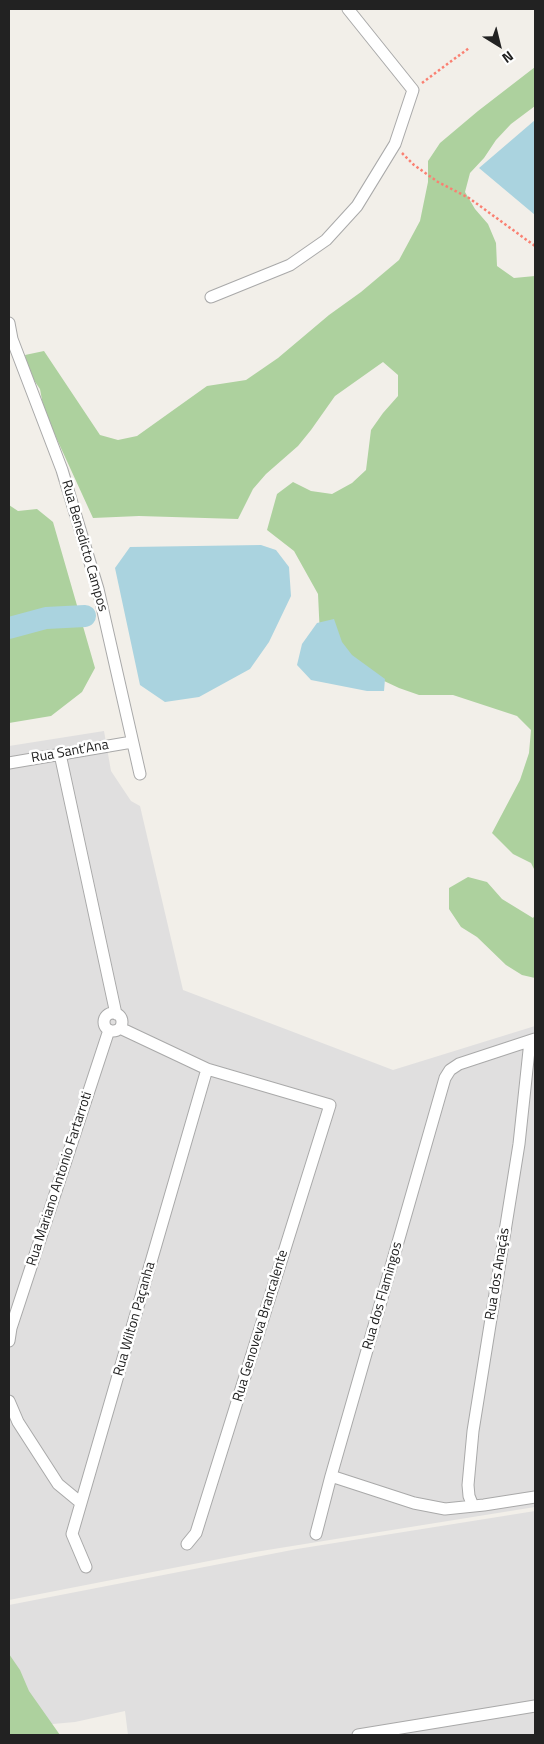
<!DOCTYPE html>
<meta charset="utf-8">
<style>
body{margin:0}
#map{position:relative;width:544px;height:1744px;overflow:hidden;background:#f2efe9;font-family:"Titillium Web",sans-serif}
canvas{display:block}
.frame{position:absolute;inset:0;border:10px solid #222;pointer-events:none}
.north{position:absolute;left:474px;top:20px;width:50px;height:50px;-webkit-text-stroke:4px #fff;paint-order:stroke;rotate:144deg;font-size:14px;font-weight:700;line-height:20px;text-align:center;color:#222}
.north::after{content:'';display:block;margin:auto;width:18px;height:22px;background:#222;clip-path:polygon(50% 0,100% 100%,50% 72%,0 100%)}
</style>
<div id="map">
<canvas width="544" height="1744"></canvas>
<div class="frame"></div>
<div class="north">N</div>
</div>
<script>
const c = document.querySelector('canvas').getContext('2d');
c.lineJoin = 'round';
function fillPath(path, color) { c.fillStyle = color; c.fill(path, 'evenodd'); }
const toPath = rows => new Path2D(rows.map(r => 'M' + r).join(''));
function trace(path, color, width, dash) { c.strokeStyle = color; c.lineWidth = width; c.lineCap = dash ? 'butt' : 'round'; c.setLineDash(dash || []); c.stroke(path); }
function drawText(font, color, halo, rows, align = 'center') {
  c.font = font + ' "Titillium Web",sans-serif'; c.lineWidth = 5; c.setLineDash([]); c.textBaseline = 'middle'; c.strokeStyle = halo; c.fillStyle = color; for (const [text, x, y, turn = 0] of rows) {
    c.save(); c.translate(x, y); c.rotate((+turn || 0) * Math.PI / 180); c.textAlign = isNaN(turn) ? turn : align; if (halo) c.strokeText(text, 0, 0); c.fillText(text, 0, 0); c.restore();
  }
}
fillPath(toPath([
 [104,731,111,771,131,801,140,806,183,990,393,1070,535,1026,535,1507,255,1552,9,1600,9,746],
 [535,1511,535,1735,128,1735,125,1711,75,1722,9,1728,9,1605,297,1549]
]), '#e0dfdf');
fillPath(toPath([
 [535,67,535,106,511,124,496,140,484,158,470,173,465,192,475,209,488,224,496,243,497,266,514,278,535,276,535,871,531,863,513,854,492,833,520,780,529,753,531,730,517,716,453,695,419,695,399,688,350,665,320,636,318,594,294,551,267,530,277,494,293,482,311,491,332,494,352,483,366,470,371,430,383,413,398,396,398,375,383,362,335,396,311,430,298,446,266,474,253,489,238,519,139,516,93,518,44,411,40,389,29,373,25,355,44,351,100,435,118,440,137,436,207,386,246,380,278,358,329,315,361,292,399,260,420,221,428,182,428,161,440,143,478,111],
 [9,505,18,511,37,509,53,522,95,668,82,692,51,716,9,723],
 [468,877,487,882,502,899,533,918,535,915,535,978,522,975,506,965,477,937,461,927,449,909,449,888],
 [9,1654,20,1670,29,1691,60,1735,9,1735]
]), '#add19e');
fillPath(toPath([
 [535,120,535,215,479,168],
 [261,545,276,550,289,567,291,596,269,642,250,669,199,697,165,702,140,685,115,568,130,547],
 [334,619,342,642,352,655,385,679,384,691,367,691,311,680,297,665,302,644,317,623]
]), '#aad3df');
trace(toPath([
 [9,628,46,618,85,616]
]), '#aad3df', 22);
const street = toPath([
 [211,297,290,265,326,240,357,206,395,144,413,90,348,9],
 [9,323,12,339,62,470,98,589,140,774],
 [60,754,116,1014],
 [9,763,132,742],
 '104 1022a9 9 0 1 1 18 0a9 9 0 1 1-18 0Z',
 [120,1028,207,1069,330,1105,196,1533,187,1544],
 [9,1341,11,1328,109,1030],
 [9,1401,18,1422,58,1484,81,1503],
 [331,1476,414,1503,445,1509,484,1505,535,1497],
 [473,1506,469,1496,468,1485,473,1431,519,1144,530,1041],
 [316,1534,331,1476,445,1078,450,1070,459,1064,535,1039],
 [86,1567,72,1534,207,1069],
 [358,1735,535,1706]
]);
trace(street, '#a9a9a9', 13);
trace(toPath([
 [422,83,469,48],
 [402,153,414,165,438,182,469,198,535,246]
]), '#fa8072', 2.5, [2.5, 2.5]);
trace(street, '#fff', 11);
drawText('14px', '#222', '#fff', [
 ["Rua Benedicto Campos",84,546,74],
 ["Rua Sant’Ana",70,752,-10],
 ["Rua Mariano Antonio Fartarroti",60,1179,-72],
 ["Rua dos Anaçãs",498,1274,-81],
 ["Rua dos Flamingos",383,1296,-74],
 ["Rua Wilton Paçanha",135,1319,-74],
 ["Rua Genoveva Brancalente",261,1326,-73]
]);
</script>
